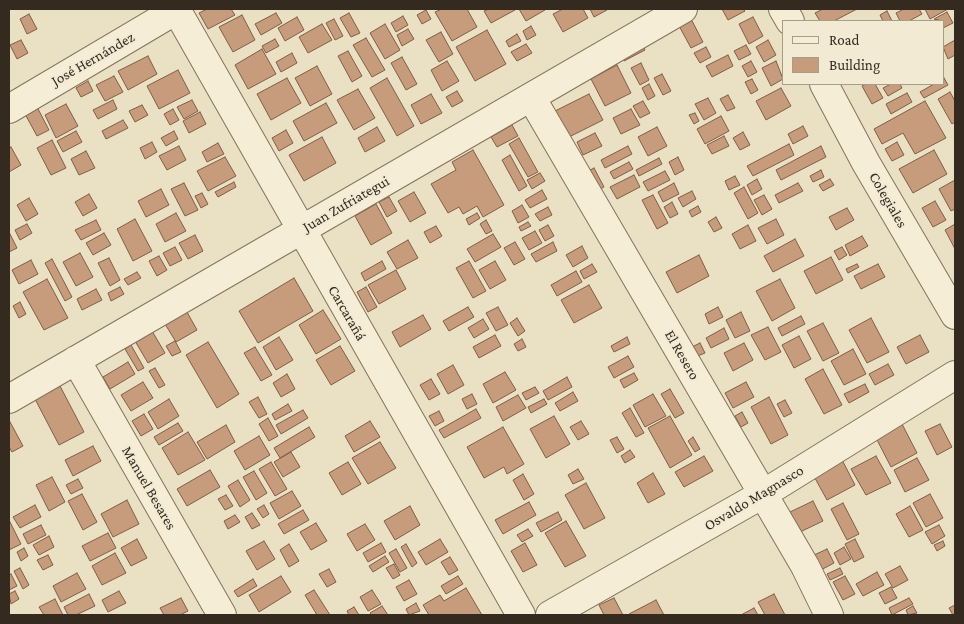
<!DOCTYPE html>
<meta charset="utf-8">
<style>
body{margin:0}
#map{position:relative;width:964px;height:624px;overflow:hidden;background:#eae0c4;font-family:"Crimson Pro",serif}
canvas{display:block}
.frame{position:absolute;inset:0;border:10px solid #352a1f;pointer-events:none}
.legend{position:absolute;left:782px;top:20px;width:162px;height:65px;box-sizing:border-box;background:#f3ead3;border:1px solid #a79d8b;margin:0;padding:6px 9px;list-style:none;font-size:15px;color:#352a1f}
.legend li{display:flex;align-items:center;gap:10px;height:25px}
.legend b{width:25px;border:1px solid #a79d8b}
</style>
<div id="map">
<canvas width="964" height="624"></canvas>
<div class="frame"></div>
<ul class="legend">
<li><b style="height:6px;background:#f6edd6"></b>Road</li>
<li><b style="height:14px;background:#c69c7c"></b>Building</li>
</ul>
</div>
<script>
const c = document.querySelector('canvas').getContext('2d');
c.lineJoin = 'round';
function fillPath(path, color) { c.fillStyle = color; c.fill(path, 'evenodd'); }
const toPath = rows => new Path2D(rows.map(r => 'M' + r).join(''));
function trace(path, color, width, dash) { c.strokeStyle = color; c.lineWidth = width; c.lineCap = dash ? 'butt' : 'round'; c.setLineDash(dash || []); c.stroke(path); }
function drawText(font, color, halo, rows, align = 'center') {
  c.font = font + ' "Crimson Pro",serif'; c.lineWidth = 4; c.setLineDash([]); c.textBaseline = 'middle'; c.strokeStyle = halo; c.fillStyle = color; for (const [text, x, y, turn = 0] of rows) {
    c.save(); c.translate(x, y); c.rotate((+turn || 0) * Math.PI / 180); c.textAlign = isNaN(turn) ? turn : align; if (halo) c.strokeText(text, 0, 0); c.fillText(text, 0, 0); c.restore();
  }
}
const building = toPath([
 [207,9,231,9,235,15,208,29,199,13,207,9],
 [442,9,467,9,477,27,452,41,435,12,442,9],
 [489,9,515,9,515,10,491,23,484,11,489,9],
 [519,9,545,9,545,10,526,21,519,9],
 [563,9,583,9,588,18,563,32,553,14,563,9],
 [590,9,607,9,607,10,594,17,590,9],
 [722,9,743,9,745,11,728,20,722,9],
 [823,9,857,9,834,21,820,21,815,13,823,9],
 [904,9,919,9,922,14,909,21,900,21,896,13,904,9],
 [925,9,948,9,930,19,925,9],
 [426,10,431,19,422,24,417,15,426,10],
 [887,11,892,21,883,21,880,15,887,11],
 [947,12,953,23,943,28,943,21,934,19,947,12],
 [276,13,282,23,261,35,255,24,276,13],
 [349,13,360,33,351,37,340,18,349,13],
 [29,14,37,29,27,34,20,19,29,14],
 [242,15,255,40,233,52,219,27,242,15],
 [403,16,408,25,396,32,391,23,403,16],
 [297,17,304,30,285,41,278,28,297,17],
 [690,17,703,42,691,48,678,24,690,17],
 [753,17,763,36,749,44,739,24,753,17],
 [334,19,343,36,335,40,326,23,334,19],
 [322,24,332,40,308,53,299,37,322,24],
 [385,24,400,50,385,59,370,33,385,24],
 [531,26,536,35,527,40,523,31,531,26],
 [408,29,414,39,402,46,397,35,408,29],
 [487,30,506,64,475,81,456,47,487,30],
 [441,32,453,54,439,62,426,40,441,32],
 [517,34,521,41,509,47,506,41,517,34],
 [366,38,385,70,372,77,353,45,366,38],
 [275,39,279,46,266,53,262,46,275,39],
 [21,40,28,53,17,59,10,45,21,40],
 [768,40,776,55,764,62,756,47,768,40],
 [955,40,955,55,948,59,943,47,955,40],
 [526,44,532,53,517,61,511,52,526,44],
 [642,44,645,50,624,61,621,54,642,44],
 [746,45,751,54,739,60,734,51,746,45],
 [706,47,711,57,700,63,694,53,706,47],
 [262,49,276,74,248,89,235,65,262,49],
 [348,51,362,76,352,82,338,56,348,51],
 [292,53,297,63,281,72,276,62,292,53],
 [728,55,733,66,712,77,706,66,728,55],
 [148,56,157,74,128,90,118,71,148,56],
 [402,57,417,84,406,90,391,63,402,57],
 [447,61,459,81,442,91,431,70,447,61],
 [751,61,757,72,748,77,742,66,751,61],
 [776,61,783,79,771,86,762,68,776,61],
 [641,63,649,80,640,85,631,68,641,63],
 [617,65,631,93,605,106,591,79,617,65],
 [317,66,332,94,310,106,295,78,317,66],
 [178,70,190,93,159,109,147,86,178,70],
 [662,74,671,91,663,95,654,78,662,74],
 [114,76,123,92,105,101,96,85,114,76],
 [287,78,301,103,271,120,257,94,287,78],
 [387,78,414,126,397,136,370,88,387,78],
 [944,78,948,85,924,98,920,92,934,84,943,84,944,78],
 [752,79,758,90,751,94,745,82,752,79],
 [88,81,93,91,81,97,76,88,88,81],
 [649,84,655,96,648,100,642,88,649,84],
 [866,84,875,84,883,98,872,104,862,86,866,84],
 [891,84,900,84,902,88,888,96,883,88,891,84],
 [781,88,791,106,766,120,756,101,781,88],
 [358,89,375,118,354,130,337,100,358,89],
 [457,91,463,101,452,107,446,97,457,91],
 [950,92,955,101,955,122,952,124,938,99,950,92],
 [907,93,912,102,891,114,886,104,907,93],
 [431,94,442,113,421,124,411,105,431,94],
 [589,94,603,120,569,137,555,111,589,94],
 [728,95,735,108,727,111,720,99,728,95],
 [708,98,716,113,704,120,695,104,708,98],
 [113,100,117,109,98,119,93,110,113,100],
 [192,100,198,111,184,119,177,107,192,100],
 [643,101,650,113,640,118,633,106,643,101],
 [925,101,946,138,915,154,903,133,882,144,874,129,925,101],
 [326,103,337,123,304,141,293,121,326,103],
 [66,104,78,126,56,138,45,115,66,104],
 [142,105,148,115,135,122,129,111,142,105],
 [37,107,49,130,37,136,25,114,37,107],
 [173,109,179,120,170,125,164,114,173,109],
 [631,109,640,125,621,134,613,118,631,109],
 [200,112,206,124,189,133,183,121,200,112],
 [695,113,699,121,694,124,689,115,695,113],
 [721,116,729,131,705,144,697,129,721,116],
 [123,120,128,128,106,139,102,131,123,120],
 [512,125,518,136,497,147,491,137,512,125],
 [803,126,808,136,793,144,788,134,803,126],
 [377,127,385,141,365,152,358,138,377,127],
 [657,127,667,146,648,156,638,137,657,127],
 [286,130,293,143,279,151,272,138,286,130],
 [76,131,82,142,63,152,57,141,76,131],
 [174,131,178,139,166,146,161,138,174,131],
 [743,132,750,145,740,150,733,138,743,132],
 [595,133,602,146,583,155,577,142,595,133],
 [724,136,729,146,712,154,707,145,724,136],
 [322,137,336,163,304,181,289,155,322,137],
 [519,138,538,172,528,177,509,144,519,138],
 [52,140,66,168,51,175,37,148,52,140],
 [152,142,157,152,145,159,140,148,152,142],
 [897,142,904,155,892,161,885,149,897,142],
 [218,143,224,154,207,162,202,152,218,143],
 [789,144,794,155,753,176,747,166,789,144],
 [179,146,186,160,167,170,159,156,179,146],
 [628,146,632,154,605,168,601,160,628,146],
 [821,146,826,157,781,180,776,170,821,146],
 [11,147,21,165,9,172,9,148,11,147],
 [473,150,504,205,483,217,477,206,463,214,459,207,448,213,431,184,456,170,452,162,473,150],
 [934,150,947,174,913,193,899,169,934,150],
 [86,151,95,168,79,175,71,159,86,151],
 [510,155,527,186,519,191,502,160,510,155],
 [225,157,236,176,208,191,197,171,225,157],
 [678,157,684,170,675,175,669,162,678,157],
 [659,158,662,164,639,176,636,170,659,158],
 [629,162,633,169,614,179,610,172,629,162],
 [594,168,604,187,595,192,585,173,594,168],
 [821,170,824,177,813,182,810,176,821,170],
 [665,171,670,180,648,191,643,182,665,171],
 [540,173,545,181,532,189,527,180,540,173],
 [634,175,640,187,617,199,610,187,634,175],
 [735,176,740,185,729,190,725,181,735,176],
 [757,179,762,189,752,195,747,185,757,179],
 [830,179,834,185,823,191,819,185,830,179],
 [955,180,955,209,951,211,939,189,955,180],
 [234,182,236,187,218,197,215,192,234,182],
 [184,183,198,210,185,216,171,189,184,183],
 [674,183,679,194,663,202,658,192,674,183],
 [798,183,803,191,779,203,775,195,798,183],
 [744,187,758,213,748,219,734,193,744,187],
 [161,189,169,205,146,217,138,201,161,189],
 [542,190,547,199,530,208,525,200,542,190],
 [692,191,696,199,683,207,678,198,692,191],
 [414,192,426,213,410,222,398,201,414,192],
 [202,193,208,204,201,208,195,196,202,193],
 [89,194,97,208,83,216,75,202,89,194],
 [653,195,668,223,657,229,642,200,653,195],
 [764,195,772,209,762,215,754,200,764,195],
 [389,197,397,211,387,217,379,202,389,197],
 [29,198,38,214,26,221,17,205,29,198],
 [935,201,946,220,933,227,922,208,935,201],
 [672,202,678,214,670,218,664,207,672,202],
 [376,204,392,233,371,245,355,216,376,204],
 [522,205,529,217,518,223,512,211,522,205],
 [698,206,701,212,692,217,689,211,698,206],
 [548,207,552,215,540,221,535,214,548,207],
 [847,208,854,220,836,230,829,217,847,208],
 [176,213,186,231,165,242,156,224,176,213],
 [477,213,480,218,469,225,466,219,477,213],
 [716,217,722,228,714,232,708,222,716,217],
 [135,219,152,251,133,261,117,229,135,219],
 [776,219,784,235,767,244,758,228,776,219],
 [96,220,101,230,81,240,75,230,96,220],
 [486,220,492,231,486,234,480,224,486,220],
 [528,222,531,226,521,231,519,227,528,222],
 [27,224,32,233,20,240,15,230,27,224],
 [955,224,955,249,945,230,955,224],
 [548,225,554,236,545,241,539,230,548,225],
 [748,225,756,241,740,249,732,234,748,225],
 [436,226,442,236,430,243,424,232,436,226],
 [535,231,542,243,529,250,522,238,535,231],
 [9,232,17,248,9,252,9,232],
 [104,233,111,245,93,255,86,243,104,233],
 [493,234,501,247,475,262,467,249,493,234],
 [195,235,203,251,188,259,179,243,195,235],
 [862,236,868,246,850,256,845,245,862,236],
 [795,239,804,256,773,272,764,256,795,239],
 [408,240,418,258,397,269,387,252,408,240],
 [515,242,525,259,514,265,504,248,515,242],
 [553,242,557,251,536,262,531,254,553,242],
 [582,246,588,258,573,267,566,255,582,246],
 [175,247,182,260,170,266,163,253,175,247],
 [842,247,847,255,839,260,834,251,842,247],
 [80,253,93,277,76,286,63,262,80,253],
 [699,255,709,276,677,293,666,272,699,255],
 [159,256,167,270,157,276,149,261,159,256],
 [831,257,843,280,816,294,804,271,831,257],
 [109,258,120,280,110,286,98,263,109,258],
 [52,259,72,297,65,301,45,263,52,259],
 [31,260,38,274,19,284,12,270,31,260],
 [382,261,386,269,365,281,361,273,382,261],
 [469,261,486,291,473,298,456,268,469,261],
 [495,261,506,280,490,289,479,270,495,261],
 [592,264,597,272,584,279,580,271,592,264],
 [857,264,859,267,848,273,846,269,857,264],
 [878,264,885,277,861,289,854,276,878,264],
 [396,270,406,289,379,304,368,285,396,270],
 [576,271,582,282,557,296,551,285,576,271],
 [137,272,141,278,128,285,124,279,137,272],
 [294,278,313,311,258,343,239,311,294,278],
 [47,279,68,318,44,330,23,292,47,279],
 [780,279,795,308,772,321,756,291,780,279],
 [589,285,602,308,574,323,561,300,589,285],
 [120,287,124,294,111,301,108,293,120,287],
 [366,287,377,307,368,312,357,292,366,287],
 [96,289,102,300,82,310,77,299,96,289],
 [20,302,26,314,19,318,13,306,20,302],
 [468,307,474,317,449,331,443,321,468,307],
 [498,307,508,325,496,331,486,313,498,307],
 [718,307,723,317,709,324,705,314,718,307],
 [323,310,341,339,316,354,299,325,323,310],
 [187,312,197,330,176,342,165,324,187,312],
 [741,312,750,331,735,338,726,320,741,312],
 [423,315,431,329,400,347,392,332,423,315],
 [801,316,805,324,782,336,778,328,801,316],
 [517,318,525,331,518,336,510,323,517,318],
 [871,318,889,352,867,363,849,330,871,318],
 [483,319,489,329,474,338,468,328,483,319],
 [823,323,839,353,823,361,807,331,823,323],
 [768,327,781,352,765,360,751,335,768,327],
 [724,328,729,339,711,348,706,338,724,328],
 [152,331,165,353,148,363,135,341,152,331],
 [495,335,501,346,479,358,473,347,495,335],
 [920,335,929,352,906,364,897,347,920,335],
 [799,336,811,359,794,368,782,345,799,336],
 [279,337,293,360,276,370,263,347,279,337],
 [627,337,630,344,614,352,611,346,627,337],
 [522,339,526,347,518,351,514,344,522,339],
 [175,341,181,352,172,356,166,346,175,341],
 [208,342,239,394,217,408,186,355,208,342],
 [700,343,705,353,695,357,690,348,700,343],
 [744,343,753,360,733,371,724,353,744,343],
 [131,345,144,368,138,371,125,349,131,345],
 [340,346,355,371,331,385,316,360,340,346],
 [255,347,272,375,261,381,244,353,255,347],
 [853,349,866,374,844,385,831,361,853,349],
 [628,356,634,367,614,378,608,367,628,356],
 [128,362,135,374,110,389,103,377,128,362],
 [888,364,894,375,875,385,869,374,888,364],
 [453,365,464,385,448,394,437,374,453,365],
 [155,368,165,385,159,388,149,371,155,368],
 [823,369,842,405,824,414,805,379,823,369],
 [505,372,516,390,493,403,483,384,505,372],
 [634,373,638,380,624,388,620,380,634,373],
 [287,374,295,389,281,397,273,383,287,374],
 [567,377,572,387,548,400,543,391,567,377],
 [431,379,440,394,429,400,420,385,431,379],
 [143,382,153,398,131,411,121,395,143,382],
 [746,382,754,397,733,408,725,393,746,382],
 [865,384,869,392,849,403,844,394,865,384],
 [60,386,84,432,59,445,35,399,60,386],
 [535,387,539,393,526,400,522,393,535,387],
 [670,389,684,413,675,418,661,394,670,389],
 [573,392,578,401,560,411,555,403,573,392],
 [472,394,477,404,467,409,462,399,472,394],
 [653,394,666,416,645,427,633,405,653,394],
 [518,395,526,408,503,421,496,407,518,395],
 [258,397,267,414,259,418,249,402,258,397],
 [769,397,788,435,771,444,751,407,769,397],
 [169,399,179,416,158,429,148,412,169,399],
 [544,399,547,404,531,413,528,407,544,399],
 [785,400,792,413,784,417,777,404,785,400],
 [288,404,292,411,275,420,272,414,288,404],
 [630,408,644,433,636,437,622,413,630,408],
 [476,409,481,418,444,438,439,430,476,409],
 [303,410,308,418,281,434,276,425,303,410],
 [439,411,444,421,435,426,429,416,439,411],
 [742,412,748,423,741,427,735,416,742,412],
 [144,414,153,429,141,436,132,421,144,414],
 [554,416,570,444,546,458,530,429,554,416],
 [670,416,692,455,670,468,648,428,670,416],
 [268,418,278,436,269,441,259,424,268,418],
 [9,420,23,446,12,452,9,447,9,420],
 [370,421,380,437,354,452,345,436,370,421],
 [581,421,589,434,578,440,570,427,581,421],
 [178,423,183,431,159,445,154,437,178,423],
 [902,424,917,453,891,467,876,438,902,424],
 [940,424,952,447,937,455,925,431,940,424],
 [226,425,235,442,207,459,197,442,226,425],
 [309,427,315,437,280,458,274,448,309,427],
 [503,427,524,464,507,474,504,467,484,478,467,447,503,427],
 [188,432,205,460,178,475,162,448,188,432],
 [259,436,270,455,245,470,234,451,259,436],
 [617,437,624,449,617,453,610,440,617,437],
 [693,437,700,449,695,452,688,441,693,437],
 [380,442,396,468,368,484,352,458,380,442],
 [93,446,101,461,73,476,65,460,93,446],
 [630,450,635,457,625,463,621,456,630,450],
 [291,452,300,467,283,477,274,462,291,452],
 [704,456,713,471,684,487,675,472,704,456],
 [840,456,855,485,827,500,811,471,840,456],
 [876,456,891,483,866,495,851,469,876,456],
 [917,458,929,480,905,492,894,470,917,458],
 [271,462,287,489,275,496,259,469,271,462],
 [348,462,361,484,342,495,329,473,348,462],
 [578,469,584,479,573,484,568,475,578,469],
 [210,470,220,487,187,506,177,489,210,470],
 [254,471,267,493,256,500,243,477,254,471],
 [653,473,665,494,648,503,637,483,653,473],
 [523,474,534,494,524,500,513,480,523,474],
 [52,477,65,502,49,511,36,485,52,477],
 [78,479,83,488,71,494,66,485,78,479],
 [238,480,250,500,240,507,228,486,238,480],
 [586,483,605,518,584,529,565,495,586,483],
 [292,491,301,506,279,519,270,503,292,491],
 [82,494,97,522,83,530,68,501,82,494],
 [930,494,943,518,926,527,913,503,930,494],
 [226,495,233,506,225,510,218,499,226,495],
 [127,500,139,524,113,537,101,514,127,500],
 [813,501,823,521,800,532,790,512,813,501],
 [529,502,536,515,503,534,495,520,529,502],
 [843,503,859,534,847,540,831,509,843,503],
 [35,505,41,517,20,528,13,517,35,505],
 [264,505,269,514,263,518,257,509,264,505],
 [410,506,420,525,395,540,384,521,410,506],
 [910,506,923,530,909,537,896,514,910,506],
 [303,510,309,520,284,534,278,524,303,510],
 [558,512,562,520,541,532,536,523,558,512],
 [252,513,260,525,252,529,245,517,252,513],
 [235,515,240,522,228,529,224,521,235,515],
 [9,520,21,544,9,550,9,520],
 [566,521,586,556,565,567,545,533,566,521],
 [316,523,327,541,311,550,300,532,316,523],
 [365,524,375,540,357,551,347,534,365,524],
 [41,525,46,535,28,544,23,534,41,525],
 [939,525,945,536,932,544,925,532,939,525],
 [528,529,533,536,522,542,517,535,528,529],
 [108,533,116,548,90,561,82,546,108,533],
 [49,536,54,547,39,555,33,545,49,536],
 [137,539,147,558,131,566,121,548,137,539],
 [440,539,448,552,426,565,418,552,440,539],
 [855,539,864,557,854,562,845,544,855,539],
 [264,541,275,559,257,570,246,551,264,541],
 [943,541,945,546,937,551,934,545,943,541],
 [381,543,386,552,368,562,363,553,381,543],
 [525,543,537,565,523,572,511,551,525,543],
 [289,544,299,561,289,567,280,550,289,544],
 [406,544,417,563,412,567,401,547,406,544],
 [844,547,851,559,840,565,834,553,844,547],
 [24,548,28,556,21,561,17,552,24,548],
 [396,549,407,568,400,572,389,553,396,549],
 [827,549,834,563,819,571,812,556,827,549],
 [115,553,126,573,102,585,92,566,115,553],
 [48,555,53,565,43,570,37,560,48,555],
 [385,556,389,562,373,572,369,566,385,556],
 [450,557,458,570,449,575,441,562,450,557],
 [394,564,400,575,393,579,386,568,394,564],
 [900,566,908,580,893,588,885,574,900,566],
 [20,568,29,585,23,589,14,571,20,568],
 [840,568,843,574,830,580,827,574,840,568],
 [329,569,336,582,327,587,319,574,329,569],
 [877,572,884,585,863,596,856,584,877,572],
 [77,573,86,589,61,602,53,586,77,573],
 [11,574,17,586,9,590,9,575,11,574],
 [281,576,291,592,259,612,249,595,281,576],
 [458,576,463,584,446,594,441,586,458,576],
 [845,576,855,594,843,600,833,582,845,576],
 [253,579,257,586,238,597,234,591,253,579],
 [409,580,417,594,404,601,396,587,409,580],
 [891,587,897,598,885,604,879,593,891,587],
 [466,588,482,615,429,615,423,605,440,595,444,601,466,588],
 [314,590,330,615,317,615,305,595,314,590],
 [372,590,381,604,368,611,360,597,372,590],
 [15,591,19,599,11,604,9,594,15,591],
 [119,591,126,603,108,612,102,600,119,591],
 [89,594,95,606,76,615,68,615,64,607,89,594],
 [774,594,785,615,765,615,758,602,774,594],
 [181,598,188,611,180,615,164,615,160,608,181,598],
 [614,598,623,615,604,615,599,605,614,598],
 [909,598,913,604,892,615,889,608,909,598],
 [55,599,63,615,44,615,39,607,55,599],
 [656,600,664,615,629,615,629,614,656,600],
 [416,603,420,611,409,615,406,609,416,603],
 [955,605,955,615,953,615,949,608,955,605],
 [382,606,388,615,372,615,370,613,382,606],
 [913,606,917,613,908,615,906,610,913,606],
 [354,607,359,615,349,615,347,611,354,607],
 [754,608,758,615,741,615,754,608]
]);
fillPath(building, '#c69c7c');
trace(building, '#815d43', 1);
const minor = toPath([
 [176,9,521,615],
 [783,9,790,21],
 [824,84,866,163,955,315],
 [531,97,805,566,829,615],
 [9,109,178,9],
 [76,360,222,615],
 [9,399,683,9],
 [550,615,763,494,955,375]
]);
trace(minor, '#84725c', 30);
trace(minor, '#f6edd6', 28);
drawText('15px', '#352a1f', '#f3ead3', [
 ["José Hernández",93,59,-30],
 ["Colegiales",888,200,60],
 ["Juan Zufriategui",346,204,-30],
 ["Carcarañá",347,313,60],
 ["El Resero",682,355,60],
 ["Manuel Besares",149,488,60],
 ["Osvaldo Magnasco",754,498,-31]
]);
</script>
